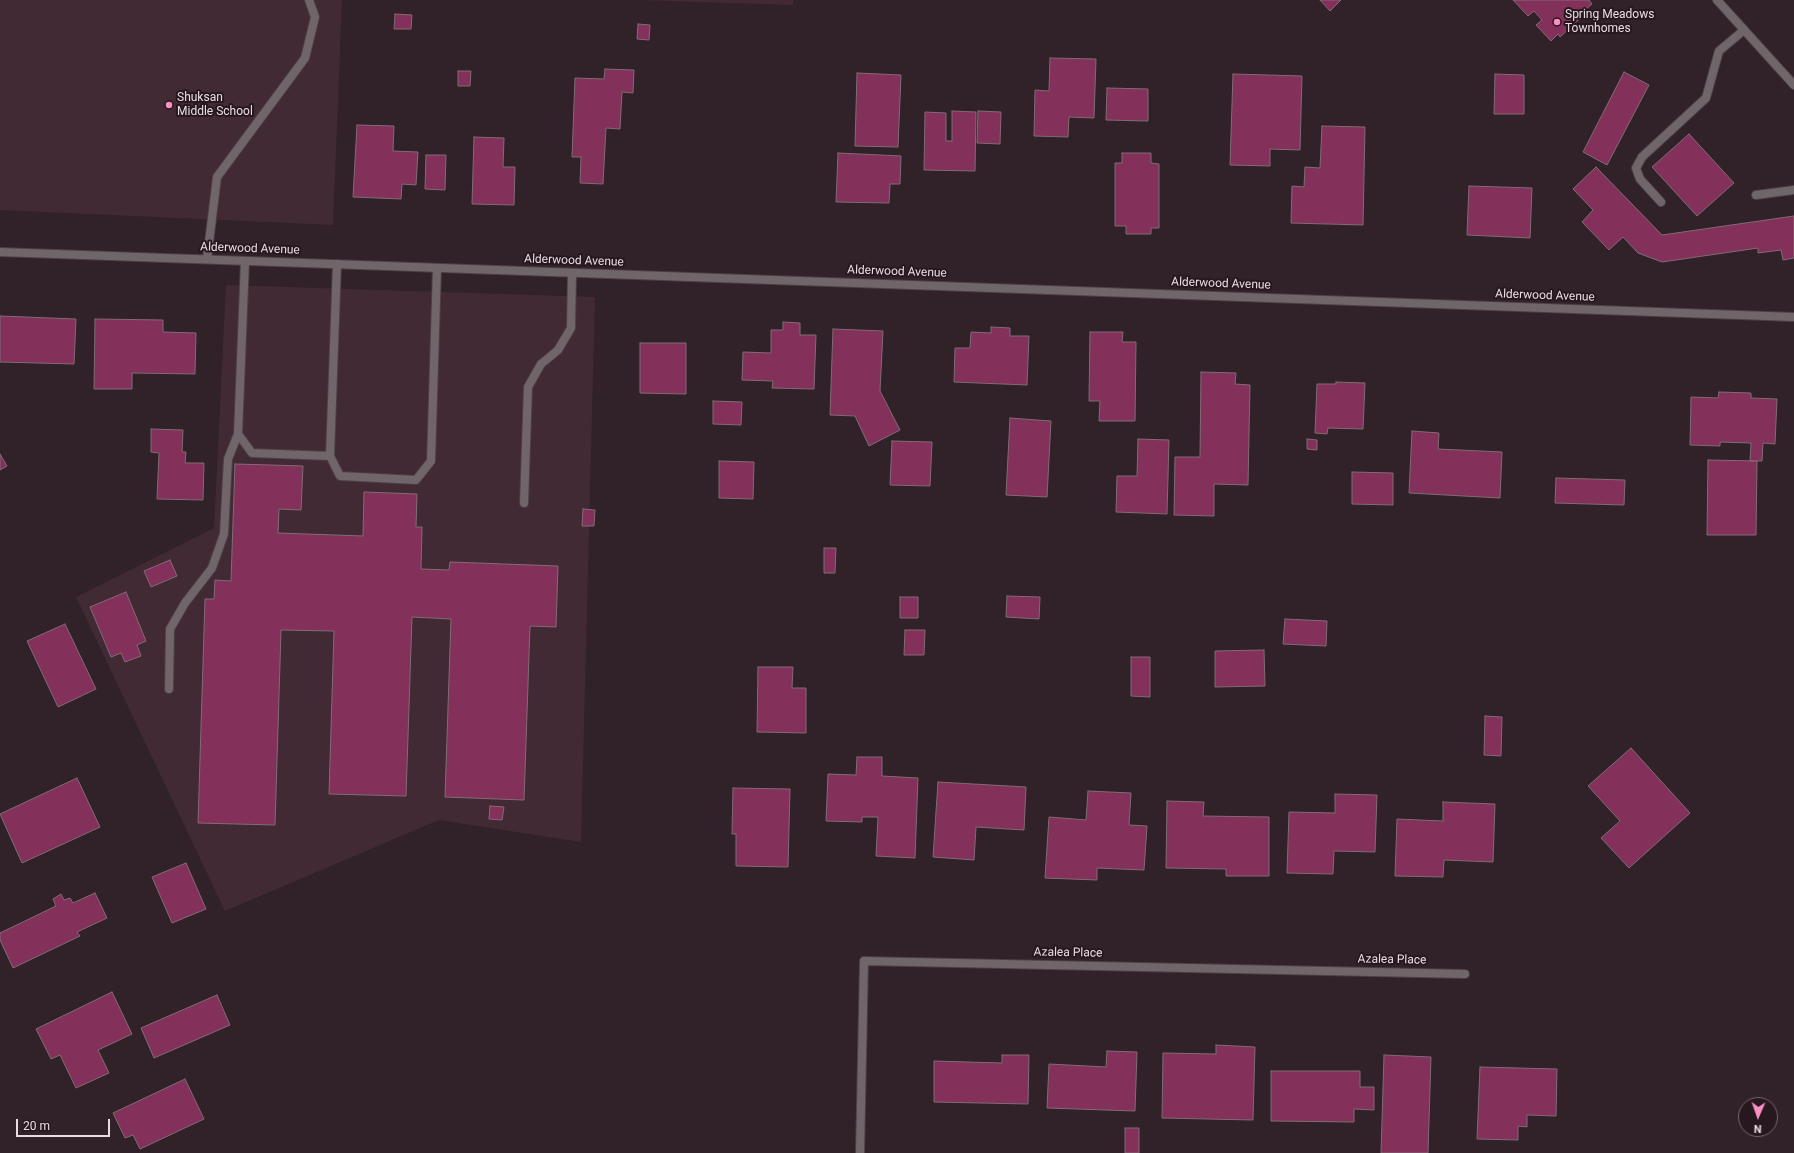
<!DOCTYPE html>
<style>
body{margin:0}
#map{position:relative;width:1794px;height:1153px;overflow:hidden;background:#312128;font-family:Roboto,sans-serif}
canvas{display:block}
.north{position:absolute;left:1738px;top:1097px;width:40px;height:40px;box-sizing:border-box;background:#27171e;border:1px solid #74666c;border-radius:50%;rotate:182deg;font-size:11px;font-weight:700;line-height:16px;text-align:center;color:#e8dce1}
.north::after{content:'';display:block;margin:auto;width:14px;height:18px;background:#fc8fc1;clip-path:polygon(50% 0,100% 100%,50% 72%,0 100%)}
.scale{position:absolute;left:16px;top:1119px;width:94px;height:18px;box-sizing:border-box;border:2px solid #e8dce1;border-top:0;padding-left:5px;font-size:12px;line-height:14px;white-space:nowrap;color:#e8dce1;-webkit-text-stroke:3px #27171e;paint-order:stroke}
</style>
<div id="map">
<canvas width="1794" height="1153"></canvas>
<div class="north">N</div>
<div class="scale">20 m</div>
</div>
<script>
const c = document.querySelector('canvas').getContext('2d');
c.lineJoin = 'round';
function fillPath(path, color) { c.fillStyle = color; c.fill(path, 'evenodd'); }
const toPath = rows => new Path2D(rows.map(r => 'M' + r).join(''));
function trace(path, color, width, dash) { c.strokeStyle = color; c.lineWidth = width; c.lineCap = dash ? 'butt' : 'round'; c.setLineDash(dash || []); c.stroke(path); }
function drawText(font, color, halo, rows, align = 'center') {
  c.font = font + ' Roboto,sans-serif'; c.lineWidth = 4; c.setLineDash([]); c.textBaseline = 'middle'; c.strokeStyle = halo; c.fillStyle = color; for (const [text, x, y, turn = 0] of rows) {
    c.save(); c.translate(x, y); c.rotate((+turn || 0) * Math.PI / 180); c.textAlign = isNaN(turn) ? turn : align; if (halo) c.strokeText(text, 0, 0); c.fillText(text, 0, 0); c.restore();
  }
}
fillPath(toPath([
 [0,0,342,0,333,225,0,210],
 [638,0,793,0,793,5],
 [226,285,595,297,581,842,439,820,225,911,76,597,214,528]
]), '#412a34');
const building = toPath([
 [1320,0,1341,0,1330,11,1320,0],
 [1513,0,1589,0,1592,4,1585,10,1587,12,1560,37,1558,34,1551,41,1536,25,1542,20,1534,11,1528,16,1513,0],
 [395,14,412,15,411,29,394,29,395,14],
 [638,24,650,25,649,40,637,39,638,24],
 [1050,58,1096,59,1094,118,1069,117,1068,137,1034,136,1035,90,1049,91,1050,58],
 [605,69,634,70,633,93,622,92,620,129,606,128,603,184,580,183,581,157,572,157,575,78,604,79,605,69],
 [458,71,471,71,470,86,458,86,458,71],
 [1624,72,1649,85,1607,165,1583,152,1624,72],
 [857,73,901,75,898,147,855,146,857,73],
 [1233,74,1302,76,1300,150,1270,149,1270,166,1230,165,1233,74],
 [1495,74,1524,75,1524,114,1494,114,1495,74],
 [1107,88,1148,89,1148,121,1106,120,1107,88],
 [952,111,976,112,975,171,924,170,925,112,946,113,946,141,952,141,952,111],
 [978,111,1001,112,1000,144,977,143,978,111],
 [357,125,394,126,393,151,418,152,416,185,402,184,401,199,353,197,357,125],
 [1322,126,1365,127,1363,225,1291,223,1292,186,1304,187,1305,167,1320,168,1322,126],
 [1689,134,1734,183,1697,216,1652,167,1689,134],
 [474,137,504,138,503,167,515,167,514,205,472,204,474,137],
 [838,153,901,156,900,184,890,184,889,203,836,202,838,153],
 [1122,153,1151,153,1151,163,1159,164,1159,228,1151,228,1151,234,1126,234,1126,226,1115,226,1115,163,1122,163,1122,153],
 [426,155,446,155,445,190,425,189,426,155],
 [1596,167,1662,235,1794,216,1794,258,1783,260,1781,250,1758,253,1758,248,1662,262,1638,253,1623,237,1609,250,1582,222,1593,210,1573,189,1596,167],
 [1469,186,1532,188,1530,238,1467,235,1469,186],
 [0,316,76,319,74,364,0,362,0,316],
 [95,319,163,320,163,332,196,333,195,374,132,373,132,389,94,389,95,319],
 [783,322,800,323,800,335,816,335,814,389,772,388,773,381,742,380,743,352,771,353,771,330,783,330,783,322],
 [991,327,1010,328,1010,336,1029,336,1027,385,954,382,955,348,970,348,971,332,991,333,991,327],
 [833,329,883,331,880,391,900,430,869,446,855,416,830,415,833,329],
 [1090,332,1123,332,1122,342,1136,342,1135,421,1099,421,1100,401,1089,401,1090,332],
 [640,343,686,343,686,394,640,393,640,343],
 [1201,372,1236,373,1235,384,1250,385,1248,485,1214,484,1214,516,1174,515,1175,457,1200,457,1201,372],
 [1336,382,1365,383,1363,429,1328,428,1327,434,1315,433,1317,384,1336,384,1336,382],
 [1719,392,1751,393,1751,398,1777,399,1775,444,1763,443,1762,461,1750,461,1751,443,1720,442,1720,446,1690,445,1691,397,1718,398,1719,392],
 [713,401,742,402,741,425,713,424,713,401],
 [1010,418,1051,421,1047,497,1006,495,1010,418],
 [151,429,183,430,182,452,186,452,185,463,204,463,203,500,157,499,159,453,151,452,151,429],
 [1412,431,1439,433,1438,449,1502,452,1500,498,1409,493,1412,431],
 [1138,439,1169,440,1167,514,1116,512,1117,476,1137,476,1138,439],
 [1307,439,1317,440,1317,450,1307,449,1307,439],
 [892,441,932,442,930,486,890,485,892,441],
 [0,454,7,466,0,470,0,454],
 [1708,460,1757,461,1756,535,1707,535,1708,460],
 [719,461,754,462,753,499,719,498,719,461],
 [235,464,303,466,301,510,279,509,278,533,363,536,364,492,417,494,416,527,422,527,421,569,449,570,450,562,558,566,556,627,530,626,524,800,445,797,451,619,412,617,406,796,329,794,334,631,281,630,275,825,198,823,205,599,214,599,215,580,231,581,235,464],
 [1352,472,1393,473,1393,505,1352,504,1352,472],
 [1556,478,1625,480,1624,505,1555,503,1556,478],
 [583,509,595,510,594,526,582,526,583,509],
 [824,548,836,548,835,573,824,573,824,548],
 [170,560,177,576,151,587,144,571,170,560],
 [126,592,146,641,137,645,141,656,125,662,121,653,111,657,90,607,126,592],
 [1007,596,1040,597,1039,619,1006,617,1007,596],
 [900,597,918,597,918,618,900,618,900,597],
 [1285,619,1327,621,1326,646,1283,644,1285,619],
 [65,624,96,689,58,707,27,641,65,624],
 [905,630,925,630,924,655,904,655,905,630],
 [1264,650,1265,686,1215,687,1215,651,1264,650],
 [1131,657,1150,657,1150,697,1131,696,1131,657],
 [758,667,793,667,792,688,806,688,806,733,757,732,758,667],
 [1485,716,1502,717,1501,756,1484,755,1485,716],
 [1631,748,1690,813,1629,868,1601,838,1620,821,1588,786,1631,748],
 [857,757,882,757,882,776,918,778,915,858,876,856,878,817,862,817,862,822,826,821,828,774,856,775,857,757],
 [77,778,100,827,22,863,0,814,77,778],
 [938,782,1026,787,1024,830,976,827,974,860,933,857,938,782],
 [733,788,790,789,788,867,736,866,736,834,732,834,733,788],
 [1088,791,1131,793,1129,825,1147,826,1144,870,1097,868,1097,880,1045,878,1049,817,1086,820,1088,791],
 [1335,794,1377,795,1375,852,1334,851,1333,874,1287,873,1289,812,1335,813,1335,794],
 [1167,801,1204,802,1203,816,1269,817,1269,876,1226,876,1226,869,1166,868,1167,801],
 [1443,802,1495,804,1493,862,1444,860,1443,877,1395,876,1397,819,1443,821,1443,802],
 [490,806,504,807,502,820,489,819,490,806],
 [186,863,206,909,172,923,152,877,186,863],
 [95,893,107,918,77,932,80,936,13,968,0,940,0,933,56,906,53,899,61,894,64,900,70,898,73,903,95,893],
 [112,992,132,1034,98,1050,109,1073,76,1088,60,1055,51,1059,36,1029,112,992],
 [217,995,230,1025,154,1058,141,1028,217,995],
 [1216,1045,1255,1047,1253,1120,1162,1118,1163,1053,1216,1054,1216,1045],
 [1107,1051,1137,1052,1135,1111,1047,1108,1049,1064,1106,1067,1107,1051],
 [1002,1055,1029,1055,1028,1104,934,1102,934,1061,1002,1063,1002,1055],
 [1384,1055,1431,1057,1428,1153,1381,1153,1384,1055],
 [1480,1067,1557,1069,1556,1116,1527,1115,1527,1127,1518,1126,1518,1140,1477,1139,1480,1067],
 [1271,1071,1360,1071,1360,1087,1374,1087,1374,1110,1354,1109,1354,1122,1271,1121,1271,1071],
 [185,1079,204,1119,140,1149,133,1135,125,1138,113,1113,185,1079],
 [1125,1128,1139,1128,1139,1153,1125,1153,1125,1128]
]);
fillPath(building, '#83305a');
trace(building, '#816c74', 1);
const service = toPath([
 [1756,195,1794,190],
 [1661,202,1640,179,1636,168,1642,157,1706,98,1719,51,1744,30],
 [207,259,217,177,305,58,315,17,309,0],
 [245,261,238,434,252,453,330,456],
 [337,264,330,456,340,476,416,480,431,461,437,268],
 [524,503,528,387,541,364,558,350,571,328,572,273],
 [169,689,170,629,185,603,212,568,224,534,228,459,238,434]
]);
const minor = toPath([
 [0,252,1794,317],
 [860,1153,864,961,1465,974]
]);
const tertiary = toPath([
 [1717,0,1794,85]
]);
trace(service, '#4e3f46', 10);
trace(minor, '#4e3f46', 10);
trace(tertiary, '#4e3f46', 10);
trace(service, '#70666a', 8);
trace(minor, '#70666a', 8);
trace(tertiary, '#70666a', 8);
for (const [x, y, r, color] of [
 [1557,22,4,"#fc8fc1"],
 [169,105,4,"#fc8fc1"]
]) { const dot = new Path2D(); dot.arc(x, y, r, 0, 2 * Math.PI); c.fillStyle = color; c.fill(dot); trace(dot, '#27171e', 1.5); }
drawText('12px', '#e8dce1', '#27171e', [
 ["Spring Meadows",1565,15],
 ["Townhomes",1565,29],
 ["Shuksan",177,98],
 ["Middle School",177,112]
], 'left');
drawText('12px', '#e8dce1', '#27171e', [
 ["Alderwood Avenue",250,249,2],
 ["Alderwood Avenue",574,261,2],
 ["Alderwood Avenue",897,272,2],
 ["Alderwood Avenue",1221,284,2],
 ["Alderwood Avenue",1545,296,2],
 ["Azalea Place",1068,953,1],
 ["Azalea Place",1392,960,1]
]);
</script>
